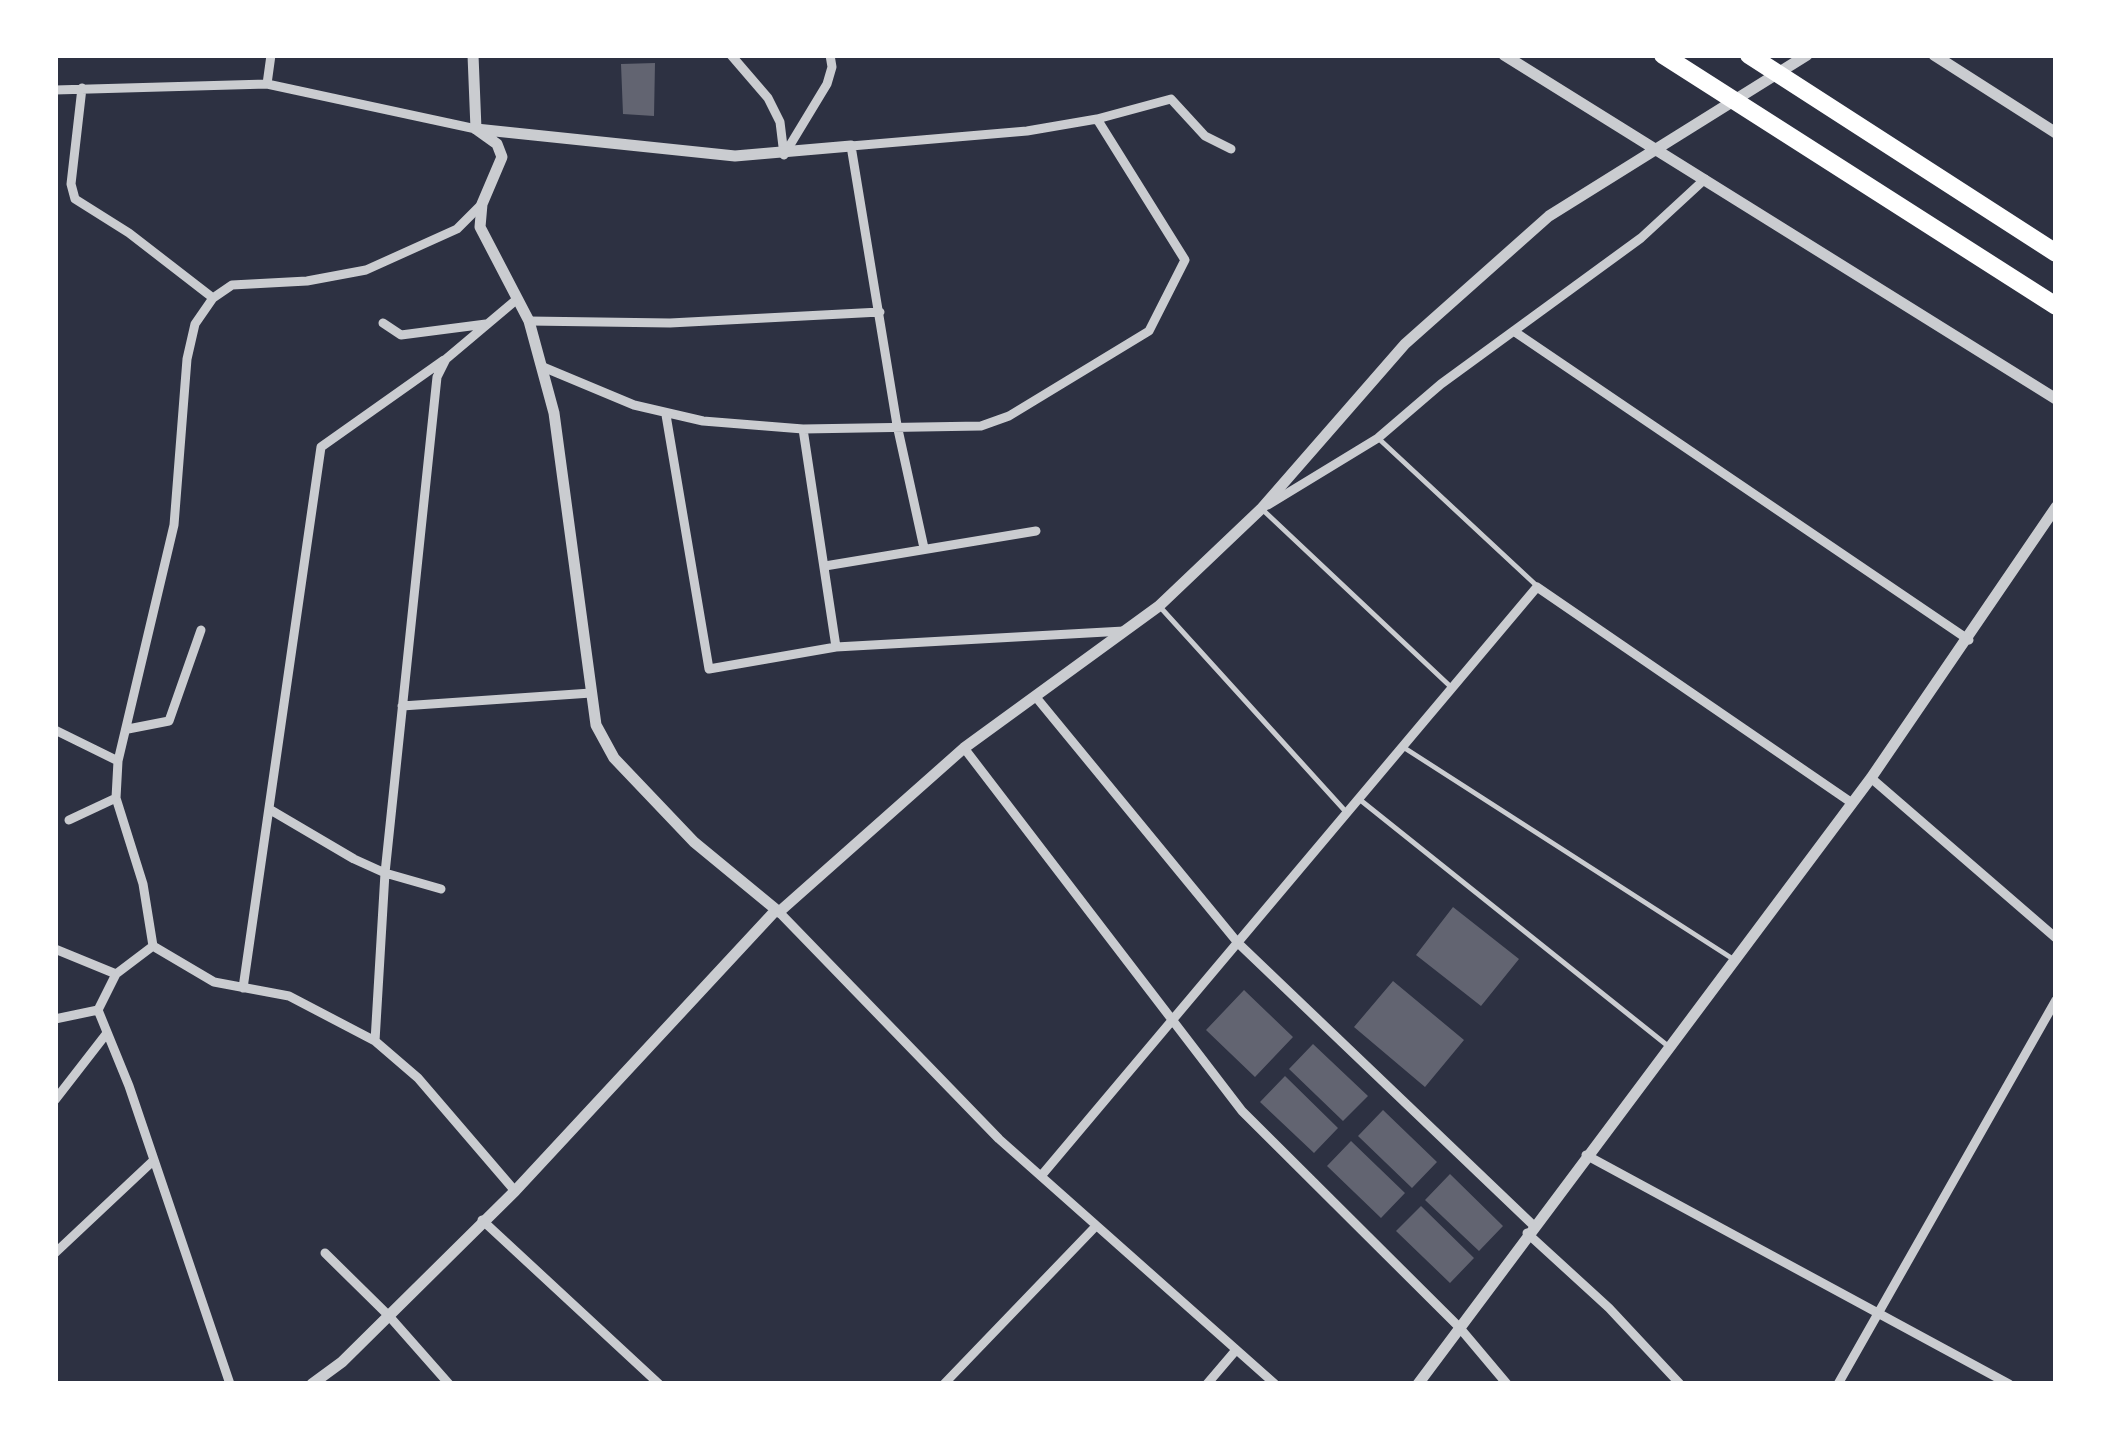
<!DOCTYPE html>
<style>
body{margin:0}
#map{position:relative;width:2111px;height:1439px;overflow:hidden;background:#2d3142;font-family:Helvetica,sans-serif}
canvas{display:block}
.frame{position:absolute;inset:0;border:58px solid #fff;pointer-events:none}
</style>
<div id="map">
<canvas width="2111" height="1439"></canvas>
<div class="frame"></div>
</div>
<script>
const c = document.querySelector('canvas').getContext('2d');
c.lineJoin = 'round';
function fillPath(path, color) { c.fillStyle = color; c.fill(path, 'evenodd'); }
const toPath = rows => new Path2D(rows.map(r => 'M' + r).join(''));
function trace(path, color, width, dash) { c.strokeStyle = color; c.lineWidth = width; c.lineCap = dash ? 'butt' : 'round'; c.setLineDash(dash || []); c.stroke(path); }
fillPath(toPath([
 [655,63,654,116,623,114,621,64],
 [1453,907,1519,959,1481,1006,1416,955],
 [1393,981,1464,1040,1425,1087,1354,1027],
 [1244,990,1293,1037,1255,1077,1206,1030],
 [1313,1044,1368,1096,1343,1121,1289,1069],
 [1285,1076,1338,1128,1314,1153,1260,1102],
 [1383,1110,1437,1162,1412,1188,1358,1136],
 [1351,1141,1405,1193,1381,1218,1327,1166],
 [1450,1174,1503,1226,1479,1251,1425,1200],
 [1421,1206,1474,1258,1450,1283,1396,1231]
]), '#626471');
trace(toPath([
 [1378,438,1537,586],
 [1264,511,1452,688],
 [1161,608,1347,813],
 [1403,747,1733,959],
 [1359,799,1668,1046]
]), '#caccd0', 5);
trace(toPath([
 [731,55,768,98,780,122,784,155,827,84,832,67,830,55],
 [267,84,271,55],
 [82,88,71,184,75,199,129,233,213,298],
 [55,90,267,84,476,129],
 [529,321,670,323,880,312],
 [383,323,401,335,486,324],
 [1515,332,1969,640],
 [543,367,634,405,703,421,803,429,981,426,1009,416,1149,331,1185,260,1097,119],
 [666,415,709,669,836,647,1124,631],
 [803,429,836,647],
 [1268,505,1378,438,1441,384,1641,238,1705,179],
 [924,548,897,425,851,146,1027,131,1097,119,1171,99,1205,136,1231,149],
 [825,566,1036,531],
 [1035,696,1238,943,1533,1225],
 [402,706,591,693],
 [128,729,169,721,201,630],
 [55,730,118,761],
 [964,748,1242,1111,1459,1327,1507,1384],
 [1871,778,2056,938],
 [269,809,354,859,385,873,441,889],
 [69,820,116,798],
 [779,912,999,1139,1275,1384],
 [55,949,116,974,153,946],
 [116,974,98,1010,129,1086,230,1384],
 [243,988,321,447,444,360],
 [55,1019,98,1010],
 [375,1041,289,996,214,982,153,946,143,884,116,798,118,761,174,525,187,359,195,324,213,298,232,285,307,281,366,270,457,229,482,204],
 [55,1100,107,1033],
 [1586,1155,2009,1384],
 [1041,1176,1537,587,1852,803],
 [515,1191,418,1078,375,1041,385,873,437,377,446,359,516,300],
 [482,1220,659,1384],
 [1527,1233,1609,1308,1680,1384],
 [55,1253,154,1160],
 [325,1253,389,1316,449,1384],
 [944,1384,1096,1226],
 [1207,1384,1236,1350],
 [1838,1384,2056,1000]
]), '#caccd0', 9);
trace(toPath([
 [473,55,476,129,735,156,851,146],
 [1504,55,2056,399],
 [1934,55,2056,133],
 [476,129,497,144,502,157,482,204,480,227,529,321,554,413,596,725,614,758,694,842,779,912,964,748,1159,606,1261,509,1405,344,1549,216,1807,55],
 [312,1384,342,1362,515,1191,776,910],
 [1418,1384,1871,778,2056,507]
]), '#caccd0', 11);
trace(toPath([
 [1663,55,2056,306],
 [1749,55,2056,253]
]), '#fff', 18);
</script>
